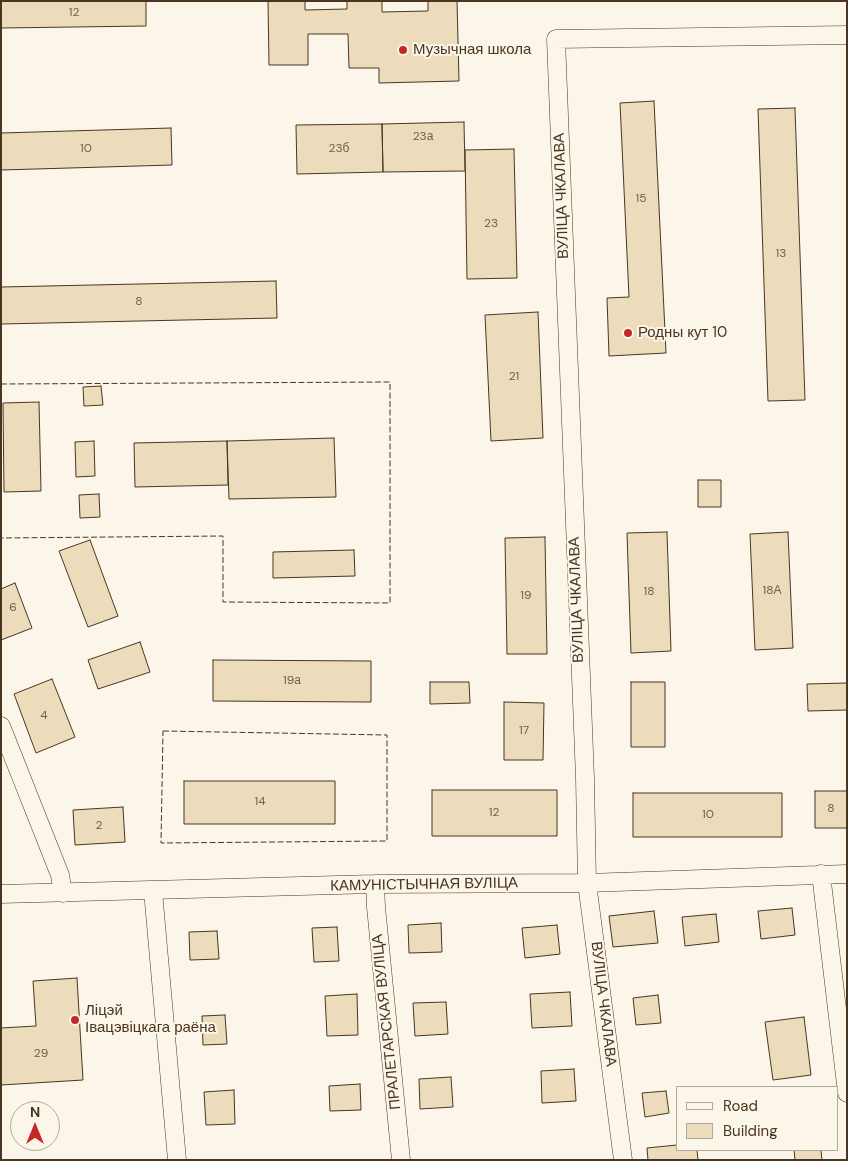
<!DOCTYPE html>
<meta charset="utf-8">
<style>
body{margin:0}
#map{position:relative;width:848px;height:1161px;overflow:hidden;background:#fbf6e9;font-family:"DM Sans",sans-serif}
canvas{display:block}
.frame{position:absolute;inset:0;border:2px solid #4a3520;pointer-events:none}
.legend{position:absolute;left:676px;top:1086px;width:162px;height:65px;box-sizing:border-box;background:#fbf6e9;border:1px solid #b4a999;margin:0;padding:6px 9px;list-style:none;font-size:15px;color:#4a3520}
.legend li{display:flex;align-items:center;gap:10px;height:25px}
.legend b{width:25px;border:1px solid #b4a999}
.north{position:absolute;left:10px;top:1101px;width:50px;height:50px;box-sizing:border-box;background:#fbf6e9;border:1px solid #b4a999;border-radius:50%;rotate:0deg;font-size:14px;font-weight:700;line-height:20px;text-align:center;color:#4a3520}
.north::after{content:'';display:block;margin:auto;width:18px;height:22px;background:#c62828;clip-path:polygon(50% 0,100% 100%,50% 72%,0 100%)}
</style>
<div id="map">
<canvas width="848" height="1161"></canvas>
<div class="frame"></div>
<ul class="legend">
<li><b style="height:6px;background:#fbf6e9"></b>Road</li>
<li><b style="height:14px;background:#ecdcbc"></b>Building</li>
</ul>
<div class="north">N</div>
</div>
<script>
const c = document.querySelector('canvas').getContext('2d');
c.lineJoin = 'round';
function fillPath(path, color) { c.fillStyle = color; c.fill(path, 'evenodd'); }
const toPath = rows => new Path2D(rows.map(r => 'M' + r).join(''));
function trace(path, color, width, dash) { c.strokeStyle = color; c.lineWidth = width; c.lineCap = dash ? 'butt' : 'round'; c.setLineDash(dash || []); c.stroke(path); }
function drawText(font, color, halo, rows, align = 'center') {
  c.font = font + ' "DM Sans",sans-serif'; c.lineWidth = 4; c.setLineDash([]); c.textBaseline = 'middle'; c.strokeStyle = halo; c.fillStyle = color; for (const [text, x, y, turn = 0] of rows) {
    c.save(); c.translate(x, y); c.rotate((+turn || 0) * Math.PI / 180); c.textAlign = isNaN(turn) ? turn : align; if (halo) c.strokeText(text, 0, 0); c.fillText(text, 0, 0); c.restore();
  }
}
const building = toPath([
 [1,1,146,1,146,26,1,28,1,1],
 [268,1,305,1,305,10,347,9,347,1,382,1,382,12,428,11,428,1,457,1,459,81,379,83,379,68,349,68,348,34,308,34,308,65,269,65,268,1],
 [654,101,666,353,609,356,607,298,629,297,620,103,654,101],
 [795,108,805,400,768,401,758,109,795,108],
 [464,122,465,171,383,172,382,124,464,122],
 [382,124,383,172,297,174,296,125,382,124],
 [171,128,172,165,1,170,1,133,171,128],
 [514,149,517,278,467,279,465,150,514,149],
 [276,281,277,318,1,324,1,287,276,281],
 [538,312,543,438,491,441,485,315,538,312],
 [101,386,103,405,84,406,83,387,101,386],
 [39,402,41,491,4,492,3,403,39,402],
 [334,438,336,497,229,499,227,441,334,438],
 [94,441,95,476,76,477,75,442,94,441],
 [227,441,228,485,135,487,134,443,227,441],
 [698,480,721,480,721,507,698,507,698,480],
 [99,494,100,517,80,518,79,495,99,494],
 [667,532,671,651,631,653,627,533,667,532],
 [788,532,793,648,755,650,750,534,788,532],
 [545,537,547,654,507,654,505,538,545,537],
 [90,540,118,616,88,627,59,551,90,540],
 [354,550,355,576,273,578,273,552,354,550],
 [15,583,32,628,1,640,1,589,15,583],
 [140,642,150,672,98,689,88,660,140,642],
 [213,660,371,661,371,702,213,701,213,660],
 [52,679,75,737,36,753,14,694,52,679],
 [430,682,469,682,470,703,430,704,430,682],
 [631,682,665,682,665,747,631,747,631,682],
 [847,683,847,710,808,711,807,684,847,683],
 [504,702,544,703,543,760,504,760,504,702],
 [184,781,335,781,335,824,184,824,184,781],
 [432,790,557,790,557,836,432,836,432,790],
 [815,791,847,791,847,828,815,828,815,791],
 [633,793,782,793,782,837,633,837,633,793],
 [123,807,125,842,75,845,73,810,123,807],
 [792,908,795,935,761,939,758,911,792,908],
 [654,911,658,943,613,947,609,916,654,911],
 [716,914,719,942,685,946,682,917,716,914],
 [441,923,442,952,409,953,408,925,441,923],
 [557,925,560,954,525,958,522,928,557,925],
 [337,927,339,961,314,962,312,928,337,927],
 [217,931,219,959,190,960,189,932,217,931],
 [77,978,83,1080,1,1085,1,1028,36,1026,33,981,77,978],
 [570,992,572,1026,532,1028,530,994,570,992],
 [357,994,358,1035,327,1036,325,996,357,994],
 [658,995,661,1023,636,1025,633,998,658,995],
 [446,1002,448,1034,415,1036,413,1003,446,1002],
 [225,1015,227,1044,203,1045,202,1016,225,1015],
 [804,1017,811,1075,773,1080,765,1022,804,1017],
 [574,1069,576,1101,542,1103,541,1071,574,1069],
 [451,1077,453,1107,420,1109,419,1079,451,1077],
 [360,1084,361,1110,330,1111,329,1086,360,1084],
 [234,1090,235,1124,206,1125,204,1092,234,1090],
 [666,1091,669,1113,645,1117,642,1093,666,1091],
 [677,1145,677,1150,697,1150,698,1160,648,1160,647,1148,677,1145],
 [794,1150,821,1150,822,1160,795,1160,794,1150]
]);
fillPath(building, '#ecdcbc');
trace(building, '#4a3520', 1);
const street = toPath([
 [1,726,60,875,63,893],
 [821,874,847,1093],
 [375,884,376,907,401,1160],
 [153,891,177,1160],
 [1,894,375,884,587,883,847,874],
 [623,1160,587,883,585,778,556,39,847,35]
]);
trace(street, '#4a3520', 19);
trace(street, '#fbf6e9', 18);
trace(toPath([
 [1,384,390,382,390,603,223,602,223,536,1,538],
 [163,731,387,735,387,841,161,843,163,731]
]), '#4a3520', 1, [6, 2.5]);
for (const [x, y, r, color] of [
 [403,50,5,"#c62828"],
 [628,333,5,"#c62828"],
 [75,1020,5,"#c62828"]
]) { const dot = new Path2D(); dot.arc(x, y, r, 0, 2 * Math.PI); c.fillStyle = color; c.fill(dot); trace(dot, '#fbf6e9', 2); }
drawText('12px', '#725f47', null, [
 ["12",74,13],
 ["23а",423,137],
 ["10",86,149],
 ["23б",339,149],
 ["15",641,199],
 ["23",491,224],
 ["13",781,254],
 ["8",139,302],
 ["21",514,377],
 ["18А",772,591],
 ["18",649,592],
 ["19",526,596],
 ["6",13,608],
 ["19а",292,681],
 ["4",44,716],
 ["17",524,731],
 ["14",260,802],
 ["8",831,809],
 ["12",494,813],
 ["10",708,815],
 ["2",99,826],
 ["29",41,1054]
]);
drawText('15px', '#4a3520', '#fbf6e9', [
 ["Музычная школа",413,50],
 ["Родны кут 10",638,333],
 ["Ліцэй",85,1011],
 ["Івацэвіцкага раёна",85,1028]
], 'left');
drawText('15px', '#4a3520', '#fbf6e9', [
 ["ВУЛІЦА ЧКАЛАВА",562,196,-92],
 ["ВУЛІЦА ЧКАЛАВА",577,600,-92],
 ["КАМУНІСТЫЧНАЯ ВУЛІЦА",424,885,-1],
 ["ВУЛІЦА ЧКАЛАВА",603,1004,83],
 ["ПРАЛЕТАРСКАЯ ВУЛІЦА",387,1022,-96]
]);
</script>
